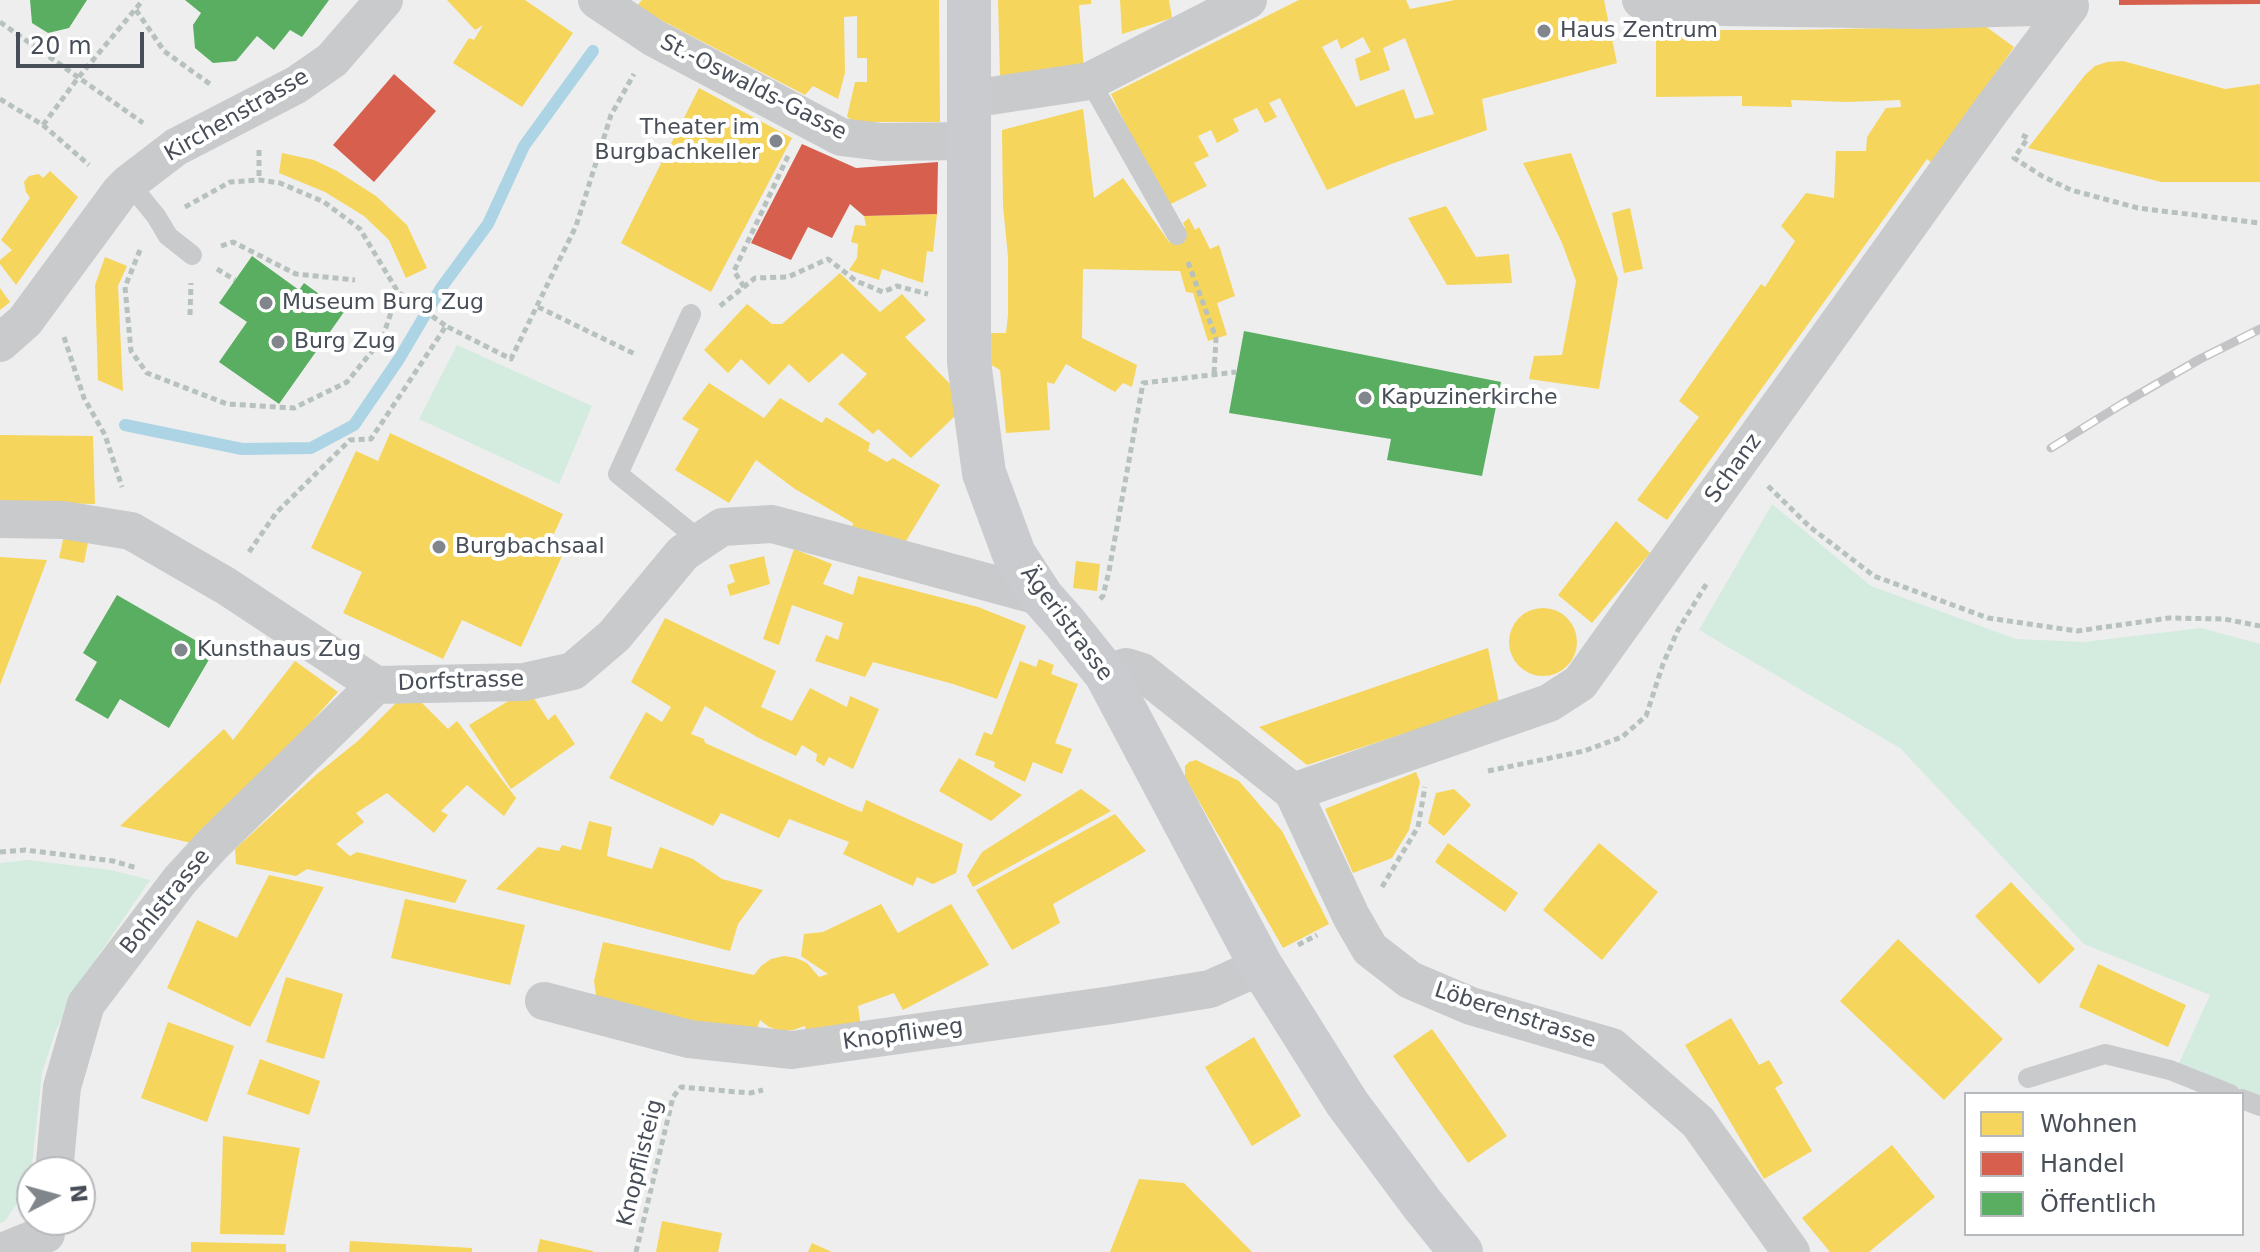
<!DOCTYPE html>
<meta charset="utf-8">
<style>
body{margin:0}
#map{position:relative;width:2260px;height:1252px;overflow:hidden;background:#eee;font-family:"DejaVu Sans",sans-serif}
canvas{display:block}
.legend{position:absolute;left:1964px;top:1092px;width:280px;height:144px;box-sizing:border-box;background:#fff;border:2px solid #b5b8bc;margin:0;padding:10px 14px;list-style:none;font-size:24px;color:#474e58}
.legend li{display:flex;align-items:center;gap:16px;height:40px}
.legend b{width:40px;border:2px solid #b5b8bc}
.north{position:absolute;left:16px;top:1156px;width:80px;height:80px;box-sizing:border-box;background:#fff;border:2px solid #b5b8bc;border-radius:50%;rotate:84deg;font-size:22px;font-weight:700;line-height:32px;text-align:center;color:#474e58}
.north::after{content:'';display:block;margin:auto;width:28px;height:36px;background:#81868c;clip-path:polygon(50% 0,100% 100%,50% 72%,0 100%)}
.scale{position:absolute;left:16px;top:32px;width:128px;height:36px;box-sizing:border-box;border:4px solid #474e58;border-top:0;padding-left:10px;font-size:24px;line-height:28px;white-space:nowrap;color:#474e58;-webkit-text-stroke:6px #fff;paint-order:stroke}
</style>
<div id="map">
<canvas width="2260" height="1252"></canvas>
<ul class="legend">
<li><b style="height:22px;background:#f6d55c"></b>Wohnen</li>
<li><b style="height:22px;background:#d6604d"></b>Handel</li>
<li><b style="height:22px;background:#5aae61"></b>Öffentlich</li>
</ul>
<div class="north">N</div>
<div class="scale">20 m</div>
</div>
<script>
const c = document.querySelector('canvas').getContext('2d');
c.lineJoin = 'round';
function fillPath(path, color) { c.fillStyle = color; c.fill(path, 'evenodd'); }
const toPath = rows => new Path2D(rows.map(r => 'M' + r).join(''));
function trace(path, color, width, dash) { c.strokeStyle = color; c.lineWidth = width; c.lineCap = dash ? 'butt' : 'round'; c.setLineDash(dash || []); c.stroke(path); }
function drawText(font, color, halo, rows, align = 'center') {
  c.font = font + ' "DejaVu Sans",sans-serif'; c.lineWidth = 8; c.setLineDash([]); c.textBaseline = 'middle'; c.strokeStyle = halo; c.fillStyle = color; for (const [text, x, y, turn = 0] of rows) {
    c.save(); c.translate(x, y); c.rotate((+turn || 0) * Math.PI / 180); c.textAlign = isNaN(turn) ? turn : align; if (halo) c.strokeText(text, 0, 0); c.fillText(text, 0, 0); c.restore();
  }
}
fillPath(toPath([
 [457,345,592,406,559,484,419,419],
 [1772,504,1871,586,2016,639,2084,642,2201,628,2260,644,2260,1106,2175,1072,2210,995,2084,944,1900,748,1699,630],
 [27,860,111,870,150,880,80,982,56,1030,42,1073,32,1164,25,1192,5,1221,0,1223,0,863]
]), '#d4ebe0');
fillPath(toPath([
 [447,0,525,0,573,33,522,107,453,63,469,38,474,40,483,25,475,30],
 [642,0,939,0,940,122,855,122,847,117,855,82,867,82,867,58,857,58,857,16,844,17,845,73,838,99,813,86,805,95,636,7],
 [998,0,1091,0,1091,4,1079,5,1084,70,1000,76],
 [1120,0,1169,0,1172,18,1122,34],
 [1299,0,1406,0,1410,9,1455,0,1604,0,1617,63,1482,99,1487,130,1391,164,1327,190,1280,98,1269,103,1277,117,1265,123,1257,108,1233,119,1239,131,1217,143,1211,130,1198,136,1209,156,1194,163,1207,186,1165,207,1111,94],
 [1363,37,1371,52,1355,59,1360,81,1390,70,1383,48,1405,38,1434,114,1415,119,1404,89,1356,107,1322,47,1337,39,1341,49],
 [1985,26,2014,47,1933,164,1927,159,1667,520,1637,500,1699,417,1679,401,1761,284,1765,287,1795,241,1781,226,1806,193,1834,198,1836,151,1866,151,1867,137,1886,108,1901,107,1900,100,1846,102,1791,100,1792,107,1742,106,1742,96,1656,97,1656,30,1790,30],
 [2123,61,2225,89,2260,84,2260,182,2161,182,2028,148,2085,75,2095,66,2107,62],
 [699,88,792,138,711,292,621,243],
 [1083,109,1094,198,1123,178,1170,243,1185,227,1183,223,1189,218,1195,230,1199,227,1210,249,1219,245,1235,296,1217,303,1227,335,1208,341,1193,293,1186,292,1180,271,1083,269,1082,338,1137,365,1132,387,1123,383,1115,392,1066,364,1054,384,1047,382,1050,430,1006,433,1000,370,988,363,989,333,1006,333,1008,315,1008,257,1003,206,1002,130],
 [282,153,314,160,337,171,376,196,407,225,427,268,406,278,389,240,364,216,325,192,279,173],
 [1571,153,1618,279,1599,389,1529,379,1534,356,1562,355,1576,281,1562,243,1523,163],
 [50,171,78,197,16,285,0,264,0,260,12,250,1,240,30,198,26,192,24,182,29,176,39,174,43,178],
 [1446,206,1476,257,1509,254,1512,283,1447,285,1408,218],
 [1630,208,1643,269,1624,273,1612,213],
 [937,214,933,252,927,251,923,283,882,269,879,280,849,270,857,258,858,244,851,242,855,225,866,226,864,216],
 [105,257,127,266,118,286,123,391,98,380,95,285],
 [840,273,880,312,902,294,926,320,905,337,950,384,955,416,911,458,878,429,873,434,838,404,867,374,842,353,809,383,789,364,769,385,741,359,728,373,704,350,747,304,772,324,782,324],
 [0,288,10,302,0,310],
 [709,383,764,418,780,398,822,423,826,417,870,443,868,451,887,462,893,458,940,485,901,549,852,527,853,523,795,489,756,460,729,503,675,470,699,429,682,419],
 [390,433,563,514,552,538,567,545,521,647,462,620,443,659,343,613,362,572,311,548,356,451,378,461],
 [0,435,93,436,95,504,0,502],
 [1616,521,1650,553,1592,623,1558,595],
 [65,531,89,537,84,563,59,558],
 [794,549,832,564,823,584,853,595,858,576,978,607,1026,626,997,699,953,684,873,662,865,677,815,661,826,635,838,640,843,623,792,605,779,645,763,639],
 [764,556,770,584,730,596,727,585,735,582,729,565],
 [0,557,47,560,0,685],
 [1076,561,1100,564,1097,591,1073,588],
 '1509 642a34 34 0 1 1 68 0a34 34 0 1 1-68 0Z',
 [665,618,776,671,761,707,792,721,810,688,847,707,850,696,879,709,853,769,829,757,824,766,816,761,817,754,802,745,796,756,757,737,705,706,691,734,704,739,705,743,851,808,862,812,866,800,963,844,956,873,933,884,917,877,913,886,843,854,849,842,789,819,779,838,721,813,713,826,609,778,646,712,662,722,671,707,631,682],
 [1488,648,1499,703,1307,765,1259,727],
 [1039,659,1054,665,1051,674,1078,684,1055,743,1072,749,1062,774,1033,762,1025,782,994,767,995,762,975,755,984,732,992,735,1020,661,1036,667],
 [295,661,338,692,269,769,191,843,120,826,224,729,233,740],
 [528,689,548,720,555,714,575,744,511,789,469,725],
 [409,690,448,729,457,721,516,798,504,816,467,785,441,811,448,815,434,833,387,793,356,813,364,822,336,844,350,856,357,852,467,880,455,903,307,869,296,876,236,864,235,849,317,774,359,740],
 [959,758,1022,795,991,821,939,791],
 [1196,760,1239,781,1282,831,1329,924,1283,948,1185,777,1185,766,1189,762],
 [1416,772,1420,782,1409,830,1392,858,1353,873,1325,809],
 [1081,789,1111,811,973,887,967,876,982,852],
 [1454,789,1471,805,1444,836,1428,823,1436,793],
 [1115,814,1146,851,1053,904,1060,923,1012,950,976,890],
 [589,821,612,827,607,856,652,869,660,847,693,859,722,879,763,890,738,924,730,951,496,889,538,847,559,851,562,845,581,850],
 [1448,843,1518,893,1505,912,1435,862],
 [1599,843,1658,892,1602,960,1543,910],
 [269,875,324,887,250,1027,167,988,197,920,237,938],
 [2011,882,2075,949,2039,984,1975,916],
 [405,899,525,925,510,985,391,958],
 [881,904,898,933,951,904,989,965,903,1010,894,993,858,1006,861,1028,806,1036,805,1026,793,1030,781,1031,769,1027,760,1020,753,1041,597,1002,594,981,603,942,754,975,761,966,771,959,784,956,796,958,807,963,819,977,828,974,801,956,804,934,823,932],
 [1898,939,2003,1039,1944,1100,1840,1001],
 [2098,964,2186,1005,2168,1047,2079,1007],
 [286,977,343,994,324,1059,266,1042],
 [1731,1018,1759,1065,1769,1060,1783,1083,1775,1088,1812,1151,1764,1179,1685,1045],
 [168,1022,234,1046,207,1122,141,1098],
 [1432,1029,1507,1136,1468,1163,1393,1056],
 [1254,1037,1301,1116,1252,1146,1205,1067],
 [260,1059,320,1081,309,1115,247,1094],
 [223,1136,300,1148,284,1235,220,1234],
 [1892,1145,1935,1197,1869,1252,1830,1252,1802,1218],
 [1139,1179,1184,1183,1252,1252,1110,1252],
 [662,1221,722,1233,718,1252,656,1252],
 [540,1239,593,1251,593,1252,537,1252],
 [350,1241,472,1248,472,1252,349,1252],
 [191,1242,286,1244,286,1252,191,1252],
 [812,1243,832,1252,808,1252]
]), '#f6d55c');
fillPath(toPath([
 [2119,0,2260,0,2260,4,2119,5],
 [394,74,436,111,374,182,333,145],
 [802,144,856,168,938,162,937,214,864,216,850,204,832,238,808,227,791,260,751,243]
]), '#d6604d');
fillPath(toPath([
 [30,0,87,0,69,28,48,33,32,23],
 [185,0,329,0,302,37,290,30,274,50,257,36,236,61,213,63,195,48,193,25,201,13],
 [252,256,299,290,304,283,344,312,279,404,219,362,247,322,219,303],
 [1244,331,1501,382,1482,476,1387,460,1391,439,1229,413],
 [117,595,214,651,169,728,120,699,108,719,75,700,97,662,83,653]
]), '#5aae61');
trace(toPath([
 [125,425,242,449,311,448,354,425,399,359,441,288,488,224,524,146,593,51]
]), '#add4e5', 12);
trace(toPath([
 [136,10,164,51,210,84],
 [0,22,143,123],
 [0,99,43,125,89,165],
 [43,125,78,78,143,0],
 [2022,135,2028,138,2014,158,2042,176,2071,190,2138,208,2260,223],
 [259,150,259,180],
 [185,207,230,182,259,180,280,183,324,202,360,229,398,292,446,326],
 [221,246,233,242,296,274,355,280],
 [140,250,125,287,131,351,147,373,227,404,294,408,347,382,382,339,398,292],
 [1188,262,1216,338,1214,375],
 [217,269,235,280],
 [744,287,734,271,788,156],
 [720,306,755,278,788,277,828,259,856,281,883,292,897,286,928,294],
 [538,307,637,355],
 [190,315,191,283],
 [64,337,84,398,105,435,122,487],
 [1768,486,1810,527,1874,576,1988,618,2077,631,2169,618,2224,619,2260,626],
 [249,552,276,513,350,440,371,439,446,326,511,359,576,226,611,115,634,74],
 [1100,599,1103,596,1109,571,1143,383,1236,372],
 [1488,771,1584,751,1622,737,1646,716,1663,664,1678,630,1707,583],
 [0,852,25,850,113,861,137,868],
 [1382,887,1418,827,1425,787],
 [1298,945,1317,935],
 [636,1252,673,1097,681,1087,750,1093,763,1090]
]), '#b7c1be', 5, [6, 4]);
trace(toPath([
 [1090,81,1177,235],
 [129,183,156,216,168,236,192,255],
 [691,314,618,474,701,541],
 [2028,1078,2105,1054,2170,1070,2230,1094],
 [2242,1099,2260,1106]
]), '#c9cacc', 20);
trace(toPath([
 [597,0,654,38,841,137,882,142,969,141],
 [1641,0,1657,6,1922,10,2070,6],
 [970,99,1090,81,1248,0],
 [0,343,25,321,120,192,129,183,176,147,296,85,332,60,384,0],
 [0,519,63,520,131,531,226,586,376,685,524,682,573,671,614,636,683,553,722,527,772,524,1042,597],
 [1106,674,1126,667,1142,672,1293,792,1351,916,1370,949,1410,980,1471,1006,1612,1047,1698,1122,1791,1252],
 [1293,792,1549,703,1580,683,1992,109,2070,6],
 [544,1001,689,1039,792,1050,1112,1005,1210,989,1261,966],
 [54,1172,62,1087,86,1004,180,880,213,844,376,685],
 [2,1252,46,1234]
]), '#c9cacc', 38);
trace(toPath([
 [969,0,969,362,984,473,1014,554,1042,597,1065,623,1106,674,1261,966,1347,1103,1422,1204,1461,1252]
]), '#c9cbcf', 44);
const rail = toPath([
 [2051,448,2122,404,2200,359,2260,329]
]);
trace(rail, '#c4c4c6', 9);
trace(rail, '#fff', 6, [18]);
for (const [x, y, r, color] of [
 [1544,31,8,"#81868c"],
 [776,141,8,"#81868c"],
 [266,303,8,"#81868c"],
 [278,342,8,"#81868c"],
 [1365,398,8,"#81868c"],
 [439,547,8,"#81868c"],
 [181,650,8,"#81868c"]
]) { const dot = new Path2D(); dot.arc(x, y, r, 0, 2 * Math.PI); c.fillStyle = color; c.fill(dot); trace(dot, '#fff', 3); }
drawText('22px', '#474e58', '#fff', [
 ["Haus Zentrum",1560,31],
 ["Theater im",760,128,"right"],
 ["Burgbachkeller",760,153,"right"],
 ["Museum Burg Zug",282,303],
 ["Burg Zug",294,342],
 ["Kapuzinerkirche",1381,398],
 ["Burgbachsaal",455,547],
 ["Kunsthaus Zug",197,650]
], 'left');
drawText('22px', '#474e58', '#fff', [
 ["St.-Oswalds-Gasse",753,88,27],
 ["Kirchenstrasse",237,116,-30],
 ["Schanz",1734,469,-54],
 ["Ägeristrasse",1066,624,53],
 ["Dorfstrasse",461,682,-2],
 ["Bohlstrasse",166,902,-51],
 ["Löberenstrasse",1515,1016,18],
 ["Knopfliweg",903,1035,-8],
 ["Knopflisteig",641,1163,-76]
]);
</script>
